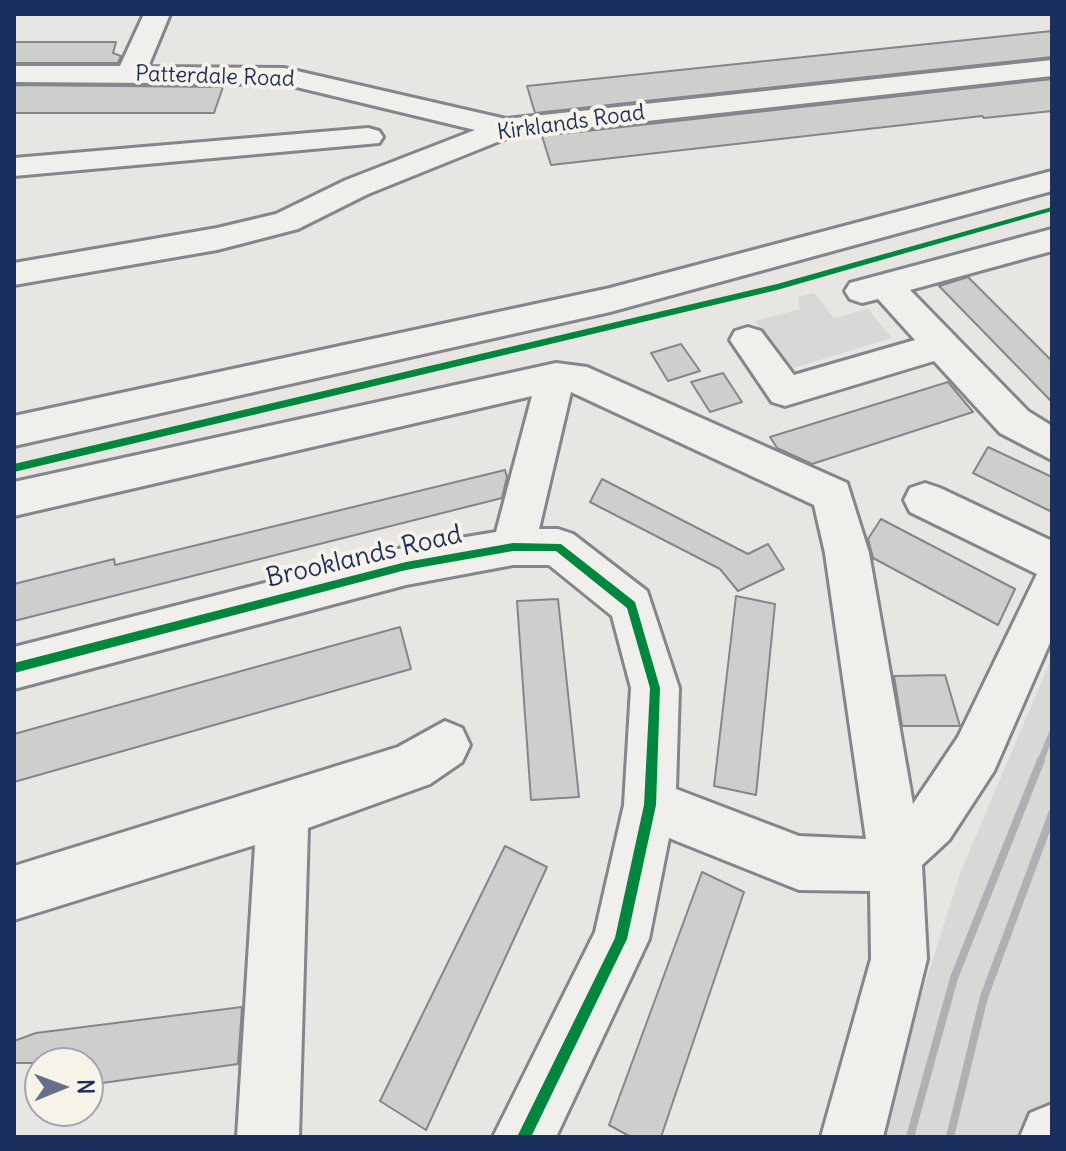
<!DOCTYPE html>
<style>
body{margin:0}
#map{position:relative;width:1066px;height:1151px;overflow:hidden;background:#e8e6e2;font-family:Delius,sans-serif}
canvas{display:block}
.frame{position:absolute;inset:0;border:16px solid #1b2f5e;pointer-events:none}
.north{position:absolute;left:24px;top:1047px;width:80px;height:80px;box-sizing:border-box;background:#f7f3e8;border:2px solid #9fa5b1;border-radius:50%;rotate:89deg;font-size:22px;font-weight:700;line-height:32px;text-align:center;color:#1b2f5e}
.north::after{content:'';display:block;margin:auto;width:28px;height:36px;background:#636f8c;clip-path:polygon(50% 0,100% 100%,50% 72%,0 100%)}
</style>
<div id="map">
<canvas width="1066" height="1151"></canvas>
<div class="frame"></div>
<div class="north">N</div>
</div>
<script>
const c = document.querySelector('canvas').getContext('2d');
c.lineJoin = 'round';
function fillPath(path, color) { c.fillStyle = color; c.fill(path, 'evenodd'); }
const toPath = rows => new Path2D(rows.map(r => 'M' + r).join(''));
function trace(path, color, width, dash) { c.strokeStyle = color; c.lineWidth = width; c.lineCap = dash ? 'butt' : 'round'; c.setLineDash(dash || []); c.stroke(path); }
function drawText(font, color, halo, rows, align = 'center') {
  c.font = font + ' Delius,sans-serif'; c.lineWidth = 8; c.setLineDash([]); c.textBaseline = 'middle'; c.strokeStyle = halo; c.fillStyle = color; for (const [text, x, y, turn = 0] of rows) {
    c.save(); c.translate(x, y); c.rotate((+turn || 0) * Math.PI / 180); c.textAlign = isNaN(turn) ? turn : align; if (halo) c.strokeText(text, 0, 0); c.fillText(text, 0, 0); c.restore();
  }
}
fillPath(toPath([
 [814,293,834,318,868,309,892,338,787,370,755,321,800,309,798,297],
 [1052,657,1052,1137,876,1137,961,871]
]), '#d8d8d6');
const building = toPath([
 [1052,31,1052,57,535,113,527,86,1052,31],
 [14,42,116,42,113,53,121,56,118,63,14,63,14,42],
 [1052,79,1052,111,1033,113,984,118,982,116,551,165,542,136,1052,79],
 [14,85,221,87,223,87,214,113,14,113,14,85],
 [968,277,1052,361,1052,402,939,286,968,277],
 [681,344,700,371,668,381,651,353,681,344],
 [723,373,742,402,710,412,691,382,723,373],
 [948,382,973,412,812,464,777,448,770,437,948,382],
 [988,447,1052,477,1052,512,973,473,988,447],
 [505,470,507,477,502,498,14,621,14,584,114,559,115,565,505,470],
 [602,479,748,554,768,544,784,569,738,591,720,569,590,502,602,479],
 [881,519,1015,589,998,625,873,558,868,539,881,519],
 [736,596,775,604,756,795,714,786,736,596],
 [558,599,579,797,531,800,517,601,558,599],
 [400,627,411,669,14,782,14,734,400,627],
 [945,675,960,726,902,726,894,676,945,675],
 [505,846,547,867,426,1130,380,1101,505,846],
 [702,872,744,892,661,1137,631,1137,609,1125,702,872],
 [242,1007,238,1064,88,1085,88,1063,14,1063,14,1041,36,1033,242,1007]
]);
fillPath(building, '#cececd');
trace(building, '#83868d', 2);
const minor = toPath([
 [144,14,170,14,148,67,284,68,506,119,1052,60,1052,76,512,136,368,194,298,229,217,250,14,285,14,263,217,228,276,214,346,180,475,130,284,84,14,82,14,66,120,66,144,14],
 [368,128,379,131,383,137,379,143,14,176,14,158,368,128],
 [1052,171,1052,191,610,312,14,446,14,416,610,288,1052,171],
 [1052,229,1052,251,910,290,1028,411,1052,426,1052,460,1000,433,934,361,785,406,772,402,730,340,735,331,748,327,761,331,794,375,915,340,878,299,862,303,850,299,845,291,850,283,1052,229],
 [556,363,587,367,847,483,869,553,913,804,958,737,1037,574,910,512,904,500,910,488,925,483,940,488,1052,541,1052,638,994,771,949,840,922,865,927,959,883,1137,821,1137,871,959,870,891,799,890,669,838,649,939,556,1137,493,1137,595,932,624,805,631,688,612,616,549,565,513,565,406,585,14,689,14,647,406,547,496,532,532,396,14,516,14,482,556,363],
 [571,392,814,505,825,553,866,839,799,836,676,789,679,688,647,591,573,534,558,529,539,529,571,392],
 [445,721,462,728,470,745,462,762,430,784,308,828,299,1137,237,1137,255,845,14,920,14,866,398,747,445,721],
 [1052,1104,1052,1137,1020,1137,1030,1113,1052,1104]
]);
trace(minor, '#83868d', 6);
fillPath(minor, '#f0efeb');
trace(toPath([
 [1040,762,1052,733]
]), '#afb0b3', 6);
trace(toPath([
 [910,1137,954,978,1041,760],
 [950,1137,984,997,1052,814]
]), '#afb0b3', 8);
fillPath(toPath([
 [1052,207,1052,211,777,290,14,472,14,464,777,284,1052,207],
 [513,543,561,544,635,602,660,688,656,805,627,939,531,1137,517,1137,615,938,644,805,650,688,627,608,556,551,513,551,406,570,14,673,14,663,406,562,513,543]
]), '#00873e');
drawText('22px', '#1b2f5e', '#f7f3e8', [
 ["Patterdale Road",215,77,2],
 ["Kirklands Road",571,123,-8]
]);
drawText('26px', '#1b2f5e', '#f7f3e8', [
 ["Brooklands Road",364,557,-13]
]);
</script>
